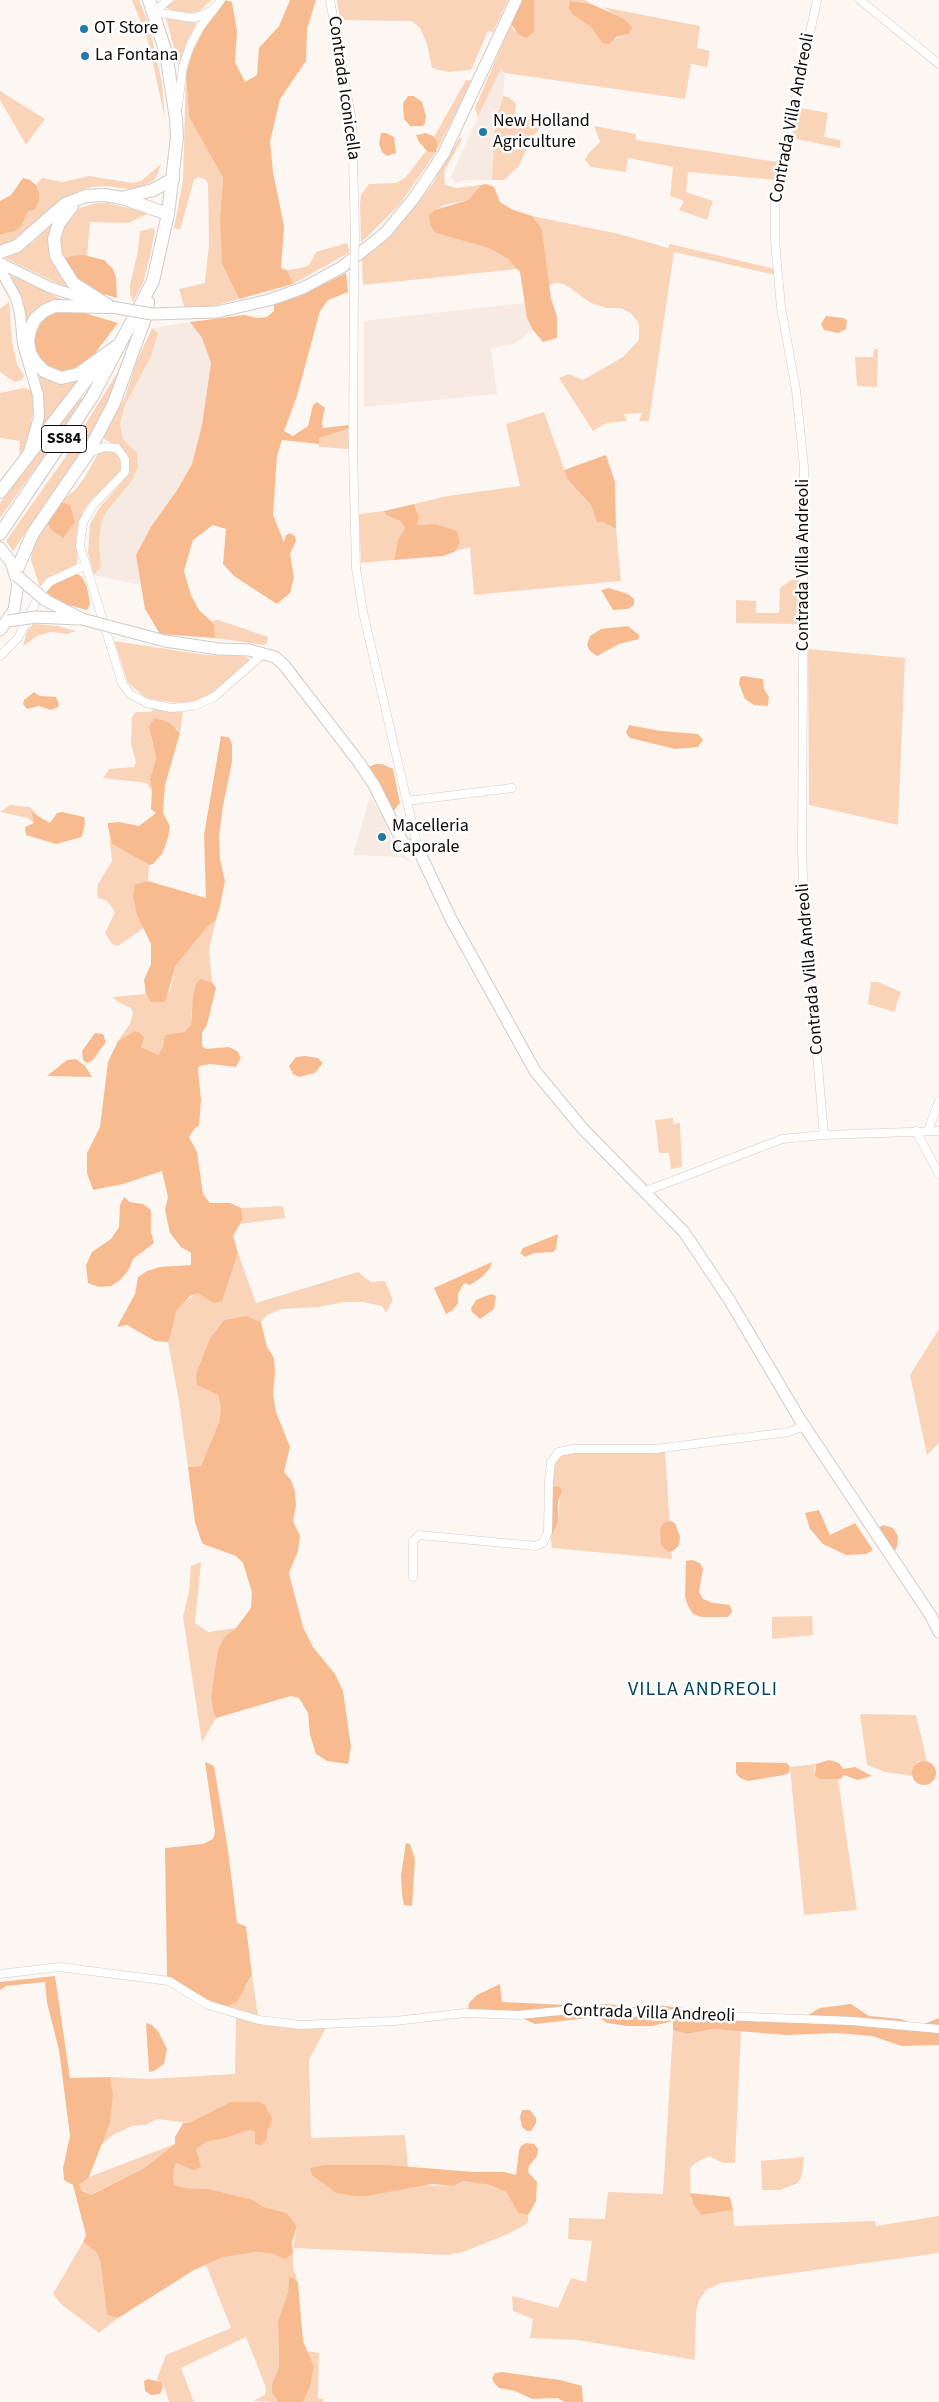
<!DOCTYPE html>
<style>
body{margin:0}
canvas{display:block;background:#fcf7f3}
</style>
<canvas width="939" height="2402"></canvas>
<script>
const c = document.querySelector('canvas').getContext('2d');
c.lineJoin = 'round';
function fillPath(path, color) { c.fillStyle = color; c.fill(path, 'evenodd'); }
const toPath = rows => new Path2D(rows.map(r => 'M' + r).join(''));
function trace(path, color, width, dash) { c.strokeStyle = color; c.lineWidth = width; c.lineCap = dash ? 'butt' : 'round'; c.setLineDash(dash || []); c.stroke(path); }
function drawText(font, color, halo, rows, align = 'center') {
  c.font = font + ' "Source Sans 3",sans-serif'; c.lineWidth = 5; c.setLineDash([]); c.textBaseline = 'middle'; c.strokeStyle = halo; c.fillStyle = color; for (const [text, x, y, turn = 0] of rows) {
    c.save(); c.translate(x, y); c.rotate((+turn || 0) * Math.PI / 180); c.textAlign = isNaN(turn) ? turn : align; if (halo) c.strokeText(text, 0, 0); c.fillText(text, 0, 0); c.restore();
  }
}
fillPath(toPath([
 [500,70,505,74,503,96,495,125,492,180,467,180,454,183,451,176],
 [526,303,533,330,515,343,491,349,497,394,364,407,364,321],
 [190,322,202,338,211,363,202,425,192,464,136,555,141,585,94,575,101,567,99,543,101,523,106,512,131,482,133,447,123,439,120,424,125,405,151,357,158,333,152,328],
 [370,796,385,821,393,846,416,865,401,857,353,855]
]), '#f6eae2');
fillPath(toPath([
 [132,0,139,0,149,25,162,83,165,119,148,41],
 [175,0,212,0,198,12,181,14,164,7],
 [337,0,508,0,493,32,488,31,471,70,448,72,432,68,427,44,420,28,412,21,340,20],
 [534,0,585,0,591,4,570,1,573,15,591,27,602,43,629,34,623,18,602,7,700,26,697,48,710,51,707,67,691,64,685,99,505,73,500,70,478,117,475,108,511,24,514,31,534,32],
 [166,17,186,22,197,22,187,43,180,65,178,65],
 [186,74,189,117,223,178,220,217,237,296,239,299,214,306,185,309,179,289,205,283,209,244,208,184,205,179,198,177,194,180,180,230,174,228,183,181],
 [466,80,472,81,437,150,438,143,434,137],
 [0,91,45,119,26,145,0,100],
 [503,96,509,97,516,104,515,115,545,122,531,139,519,166,504,180,492,180,495,125],
 [800,108,828,113,824,137,841,140,840,148,792,138],
 [594,126,636,134,636,140,777,162,776,180,688,172,686,192,713,201,707,220,679,210,684,201,670,196,673,167,628,158,626,172,591,167,585,160,588,154,600,142],
 [460,137,462,139,444,172,445,185,457,188,481,185,468,200,444,205,435,210,435,233,489,248,508,259,518,269,363,285,362,259,380,245,409,214,431,186],
 [426,151,436,152,399,205,361,243,360,204,361,195,369,184,396,183,405,178],
 [161,164,157,176,153,181,135,190,106,186,92,187,78,191,62,200,17,241,0,246,0,235,9,233,22,225,28,212,34,210,39,202,39,193,36,185,42,178,62,182,89,176,132,183,141,181],
 [96,203,108,203,149,213,129,223,90,222,87,256,71,256,62,259,59,242,61,229,68,217,80,208],
 [532,216,619,234,668,248,670,244,775,269,776,275,674,252,649,421,639,421,642,413,624,414,627,421,606,423,593,431,559,378,569,374,583,380,623,357,639,340,639,324,631,313,620,308,606,308,591,303,564,284,556,283,549,285,542,229],
 [57,219,50,241,75,290,52,281,5,258,32,243],
 [152,228,155,230,150,257,143,283,133,302,130,294,130,285,138,251,140,231],
 [347,243,350,252,293,284,287,270,302,268,309,265,316,252],
 [13,276,68,302,26,331,20,295,11,278],
 [9,302,12,342,17,364,24,376,22,380,14,382,0,372,0,309],
 [152,328,158,333,151,357,125,405,120,424,123,439,137,453,138,467,131,482,106,512,101,523,99,543,101,567,94,575,88,553,90,524,100,507,123,481,129,465,124,451,103,438,125,397,136,363],
 [874,349,878,349,877,387,857,386,855,357,873,357],
 [122,365,115,388,98,422,70,469,13,551,6,541,64,459],
 [39,373,53,381,61,383,80,380,41,432,44,406],
 [23,388,33,390,34,408,26,447,19,455,20,441,0,438,0,393],
 [78,397,82,399,82,401,52,449,50,448,0,518,0,503],
 [544,412,568,480,591,505,597,523,603,522,616,529,621,581,474,595,470,547,452,552,454,552,435,524,417,525,417,509,414,504,448,496,520,486,506,424],
 [348,429,349,449,319,447,319,438],
 [104,449,111,450,120,458,121,469,118,475,91,500,83,512,79,525,77,564,40,587,31,560,32,548,50,516,48,524,51,530,63,538,60,502,75,490,85,477,99,452],
 [384,511,386,515,400,521,405,528,398,540,394,560,361,563,359,514],
 [800,579,800,624,736,623,736,600,756,601,756,613,779,613,780,588,791,580],
 [219,620,268,637,267,642,264,645,215,638,214,624,211,621],
 [33,624,58,626,76,631,67,634,51,632,37,636,23,646,27,631],
 [114,641,206,655,242,656,248,658,249,661,208,696,196,701,178,703,155,700,146,698,128,683],
 [808,649,905,658,898,825,809,805],
 [154,708,183,712,180,733,177,728,151,737,156,758,150,779,152,791,147,783,103,778,109,769,134,767,136,762,131,744,132,717,136,712,151,712],
 [10,805,30,807,40,818,31,813,34,823,28,818,0,812],
 [109,836,112,844,149,865,148,881,135,884,137,915,144,928,118,946,112,944,105,933,115,912,107,901,98,898,97,894,98,884,112,861],
 [216,920,209,950,212,982,200,979,191,1012,191,1025,184,1032,175,1035,158,1055,141,1047,139,1032,135,1031,118,1041,130,1024,133,1013,131,1008,118,1002,113,997,146,994,152,1002,170,991,176,965,210,924],
 [871,982,878,982,901,992,894,1012,868,1004],
 [673,1118,673,1124,680,1123,682,1167,671,1169,669,1153,659,1153,655,1120],
 [283,1206,285,1218,240,1224,243,1219,241,1208],
 [238,1253,256,1303,358,1272,371,1282,385,1281,393,1300,386,1313,382,1306,363,1302,344,1302,318,1307,282,1309,267,1315,261,1322,246,1316,224,1320,210,1338,199,1366,198,1385,218,1395,221,1408,219,1422,201,1466,188,1467,179,1401,168,1342,170,1338,173,1320,176,1311,183,1303,198,1292,213,1303,222,1302],
 [939,1329,939,1443,927,1455,910,1375],
 [665,1451,672,1559,552,1548,550,1534,553,1533,558,1522,560,1496,556,1486,550,1487,556,1461,561,1456,568,1452],
 [201,1562,195,1623,208,1632,236,1628,225,1636,211,1698,216,1718,202,1742,183,1617,189,1592,191,1566],
 [812,1616,813,1635,772,1639,772,1617],
 [860,1714,916,1715,927,1761,918,1761,912,1772,913,1776,885,1772,867,1765],
 [816,1764,814,1770,819,1779,838,1779,857,1910,804,1915,790,1767],
 [252,1975,258,2016,217,2003,227,2006,247,1986],
 [236,2017,269,2026,326,2028,309,2060,311,2138,405,2135,408,2167,341,2165,367,2196,423,2185,454,2186,463,2181,471,2182,490,2185,506,2192,518,2213,528,2215,528,2223,508,2234,463,2252,447,2255,293,2248,297,2226,287,2213,264,2207,249,2199,208,2189,185,2188,174,2185,173,2171,176,2163,181,2164,198,2156,195,2149,206,2142,226,2138,249,2130,255,2132,256,2138,267,2131,271,2125,265,2106,260,2102,230,2102,189,2123,157,2119,145,2125,132,2126,113,2135,99,2147,113,2094,110,2077,149,2079,235,2074],
 [713,2029,741,2031,735,2163,723,2163,709,2156,694,2164,690,2169,691,2199,701,2215,733,2210,734,2226,875,2221,876,2226,939,2216,939,2253,721,2283,706,2290,699,2300,696,2312,695,2360,578,2340,530,2338,533,2319,513,2311,512,2296,558,2308,571,2278,586,2282,592,2241,568,2239,569,2218,605,2219,608,2192,663,2194,673,2030,686,2034],
 [175,2144,144,2168,90,2195,78,2185,89,2177],
 [804,2157,802,2175,798,2183,780,2190,762,2190,761,2161],
 [83,2242,96,2252,100,2260,107,2315,118,2318,99,2333,61,2304,53,2294],
 [257,2252,274,2254,285,2260,293,2253,293,2266,298,2283,294,2278,289,2277,288,2292,278,2321,279,2367,272,2384,272,2393,278,2402,253,2401,265,2395,266,2388,246,2337,181,2368,194,2402,169,2402,165,2388,157,2379,166,2355,231,2328,206,2265,224,2257],
 [307,2351,319,2353,318,2398,324,2399,323,2402,303,2402,310,2387,314,2368]
]), '#fad4b9');
fillPath(toPath([
 [225,0,232,2,237,31,235,62,245,82,257,75,259,48,279,26,290,0,316,0,307,29,306,61,280,99,270,142,273,172,284,226,281,268,287,270,293,284,239,299,222,263,220,217,223,178,189,117,186,74,192,53,209,19],
 [522,0,534,0,534,32,526,38,519,35,511,24],
 [570,1,591,4,623,18,632,27,629,34,616,37,609,44,602,43,591,27,573,15,569,8],
 [408,96,414,96,422,102,426,116,425,124,422,126,410,126,404,119,403,103],
 [381,133,386,133,394,137,396,153,387,156,382,152,379,144],
 [426,133,433,136,438,142,436,152,428,152,419,142,416,135],
 [23,178,30,180,36,185,39,193,39,202,34,210,28,212,22,225,15,231,0,235,0,201,11,195],
 [486,184,494,187,500,202,511,209,532,216,542,229,551,298,557,317,557,338,543,342,533,330,527,318,520,272,508,259,489,248,435,233,430,224,429,215,435,210,468,200,481,185],
 [83,255,104,260,113,269,116,277,117,298,100,293,80,283,62,259,71,256],
 [346,273,348,292,328,300,320,311,297,396,284,431,293,436,308,426,313,405,317,402,325,408,322,421,323,428,349,425,348,429,319,438,319,444,282,440,277,456,273,515,284,542,286,535,290,533,295,536,296,541,290,554,294,577,290,593,277,604,234,576,223,564,226,529,213,525,193,540,184,571,191,595,199,610,214,624,215,638,160,634,145,609,136,555,151,527,177,490,192,464,202,425,211,363,202,338,190,322,244,315,257,318,267,317,274,311,274,305,300,296],
 [74,310,118,323,86,365,74,372,60,373,42,363,35,350,35,336,39,326,46,317,53,313],
 [826,316,844,318,847,321,846,329,838,333,824,330,821,324],
 [606,455,615,482,616,529,603,522,597,523,591,505,568,480,564,470],
 [60,502,70,505,75,522,63,538,51,530,48,524,50,516],
 [414,504,419,516,417,525,435,524,457,531,460,543,454,552,443,556,394,560,398,540,405,528,400,521,386,515,384,511],
 [70,573,76,573,82,577,87,587,90,604,87,610,61,603,45,591],
 [609,588,628,594,634,599,634,605,628,609,613,610,601,590],
 [628,626,639,635,639,639,619,644,597,656,590,651,587,645,590,636,601,629],
 [743,676,763,679,764,689,769,697,768,706,754,705,745,699,739,684,740,677],
 [34,692,40,696,56,697,59,704,58,707,51,710,39,706,27,709,23,704,24,700],
 [155,718,170,723,180,733,165,785,163,813,170,826,168,838,162,854,153,864,149,865,112,844,108,827,108,823,120,822,139,826,156,813,151,809,152,791,150,779,156,758,149,726],
 [629,725,661,731,698,734,703,740,698,747,675,749,630,738,626,733],
 [221,736,230,738,232,745,232,762,223,806,219,836,220,859,225,881,220,906,216,920,210,924,176,965,165,1002,151,1002,146,994,144,980,151,964,151,944,137,915,133,896,135,884,148,881,206,898,204,835],
 [376,764,382,764,393,769,400,803,393,812,366,768],
 [31,812,50,823,57,813,62,812,84,817,85,823,82,837,56,844,26,835,25,827,34,823],
 [200,979,212,982,216,988,207,1025,202,1033,202,1046,206,1049,229,1047,237,1051,241,1058,236,1067,210,1064,200,1066,198,1068,201,1100,199,1126,195,1128,189,1137,197,1152,203,1194,210,1203,230,1203,241,1208,243,1219,233,1236,238,1253,222,1302,213,1303,198,1293,190,1296,176,1311,170,1338,168,1342,155,1341,127,1325,117,1327,135,1294,138,1277,147,1271,160,1267,191,1265,191,1253,181,1247,170,1233,165,1210,168,1197,162,1171,123,1184,93,1190,87,1173,87,1153,100,1127,108,1062,118,1041,135,1031,139,1032,144,1038,141,1047,158,1055,163,1047,165,1035,184,1032,191,1025,193,997,196,984],
 [95,1033,103,1034,106,1042,92,1061,87,1063,83,1060,82,1051],
 [305,1056,318,1058,323,1063,315,1073,299,1077,293,1074,289,1066,296,1057],
 [76,1059,85,1066,92,1077,47,1076,67,1060],
 [124,1197,130,1202,143,1204,151,1210,151,1232,154,1243,133,1259,128,1271,119,1281,111,1286,99,1287,88,1283,86,1265,92,1252,111,1239,119,1227,120,1205],
 [558,1234,556,1249,553,1252,535,1253,525,1257,520,1253,523,1248],
 [492,1262,490,1268,482,1277,470,1285,464,1283,458,1294,458,1303,453,1310,446,1314,434,1288],
 [491,1294,496,1296,494,1309,480,1319,472,1312,471,1308,476,1300],
 [246,1316,261,1322,267,1347,274,1358,275,1373,273,1394,276,1412,290,1447,284,1472,291,1480,295,1491,296,1506,293,1521,300,1536,298,1551,289,1573,303,1627,313,1647,335,1674,343,1691,351,1747,348,1764,327,1761,316,1754,310,1735,308,1713,299,1698,291,1696,216,1718,213,1710,211,1698,218,1650,225,1636,236,1628,251,1608,252,1592,243,1563,236,1556,203,1544,201,1540,195,1522,188,1467,201,1466,219,1422,221,1408,218,1395,197,1385,196,1375,199,1366,210,1338,224,1320],
 [556,1486,560,1487,562,1491,558,1502,558,1522,552,1535,550,1534,550,1487],
 [819,1510,830,1535,855,1523,873,1550,866,1554,846,1555,823,1544,810,1529,805,1513],
 [670,1521,675,1523,680,1537,679,1545,673,1551,668,1552,661,1545,660,1533,661,1526,665,1522],
 [883,1525,893,1528,898,1536,897,1547,894,1552,877,1529],
 [692,1560,700,1563,703,1569,699,1592,703,1599,713,1603,730,1605,732,1612,728,1617,701,1617,693,1614,688,1606,685,1597,686,1561],
 [829,1760,839,1763,843,1769,855,1767,872,1776,858,1780,844,1775,841,1779,819,1779,815,1776,816,1764],
 '912 1773a12 12 0 1 1 24 0a12 12 0 1 1-24 0Z',
 [205,1762,214,1766,228,1850,237,1923,246,1926,252,1975,237,2002,227,2006,205,1999,167,1977,165,1848,203,1844,213,1839,215,1832],
 [736,1762,787,1763,790,1767,789,1773,784,1775,748,1781,740,1778,736,1773],
 [406,1843,410,1844,415,1859,412,1906,404,1905,402,1895,401,1875],
 [55,1976,70,2078,110,2077,113,2094,110,2123,89,2177,79,2185,83,2191,91,2195,144,2168,175,2144,175,2137,183,2123,189,2123,230,2102,260,2102,265,2105,272,2118,271,2125,267,2131,267,2140,261,2145,255,2144,255,2132,249,2130,226,2138,206,2142,196,2149,201,2167,194,2170,176,2163,173,2171,174,2185,185,2188,208,2189,250,2199,264,2207,287,2213,297,2226,292,2242,293,2253,285,2260,274,2254,257,2252,224,2257,194,2270,118,2318,107,2315,100,2260,96,2252,83,2242,86,2235,73,2185,64,2180,63,2168,70,2136,59,2050,47,2003,45,1982,6,1986,0,1990,0,1982],
 [500,1984,502,2002,588,2006,607,2004,632,2007,655,2005,765,2016,808,2015,820,2008,851,2004,869,2016,901,2019,912,2024,921,2025,939,2018,939,2045,902,2046,872,2036,836,2033,786,2035,713,2029,686,2034,673,2030,673,2021,652,2026,627,2026,607,2023,598,2017,535,2024,504,2010,468,2011,469,2003,477,1995],
 [146,2023,152,2025,158,2031,167,2049,164,2064,154,2071,149,2072],
 [522,2110,530,2110,536,2118,536,2123,531,2131,527,2131,522,2127,520,2117],
 [526,2143,534,2144,538,2149,537,2156,529,2166,528,2172,537,2182,536,2201,528,2215,518,2213,506,2192,490,2185,463,2181,454,2186,432,2184,367,2196,356,2196,336,2193,312,2175,310,2168,324,2165,387,2165,473,2172,504,2172,516,2175,519,2151,521,2146],
 [690,2193,730,2197,733,2210,701,2215,693,2203],
 [289,2277,294,2278,298,2283,303,2341,314,2367,310,2387,303,2402,278,2402,272,2393,272,2384,279,2367,278,2321,288,2292],
 [502,2372,560,2380,582,2386,583,2402,565,2402,557,2398,532,2399,515,2391,499,2388,494,2383,492,2378,495,2373],
 [148,2379,161,2382,163,2387,160,2394,151,2395,145,2391,144,2381]
]), '#f8bb90');
const minor = toPath([
 [168,0,154,12,194,18,211,11],
 [330,0,352,121,355,236],
 [817,0,775,195,775,241,781,307,796,390,804,467,802,851,804,906,824,1135],
 [860,0,939,64],
 [178,105,183,66,191,43,201,26,221,0],
 [354,281,353,452,356,568,363,612,418,849],
 [88,453,104,447,117,448,125,459,125,472,94,504,83,522,80,546,122,683,130,694,147,703,171,708,194,706,214,697,264,653],
 [0,656,18,638,40,594,49,582,84,566],
 [407,801,512,788],
 [916,1131,939,1174],
 [928,1131,939,1101],
 [646,1191,782,1139,824,1135,939,1131],
 [413,1577,413,1541,419,1535,536,1546,543,1543,548,1532,549,1481,551,1462,559,1452,573,1449,655,1449,789,1432,804,1426],
 [0,1974,59,1967,169,1981,208,2005,259,2020,300,2025,395,2021,465,2013,519,2015,570,2010,852,2021,939,2029]
]);
const tertiary = toPath([
 [0,263,49,287,101,304],
 [0,269,16,298,20,313,23,344,38,395,39,417,29,452]
]);
const secondary = toPath([
 [303,288,342,267,369,246,386,232,414,198,444,153,516,0],
 [0,548,11,562,18,584,14,610,0,630],
 [219,649,249,650,275,657,284,665,358,761,374,785,403,843,418,849,451,919,535,1071,583,1129,684,1232,730,1301,799,1418,931,1616,939,1632]
]);
const primary = toPath([
 [122,198,153,190,173,179],
 [72,206,59,223,54,239,56,256,73,283,109,306],
 [0,252,17,246,65,204,86,196,105,195,122,198,168,214],
 [111,307,55,306,44,311,35,319,30,330,28,341,30,353,36,363,44,371,61,378,78,374,117,346],
 [0,492,97,366],
 [0,534,92,397,153,281,168,214,177,137,176,119,166,53,149,0],
 [16,572,33,533,88,453,114,403,144,321,148,302]
]);
trace(minor, '#d0cbc8', 9);
trace(tertiary, '#d0cbc8', 12);
trace(secondary, '#d0cbc8', 13);
trace(primary, '#d0cbc8', 14);
trace(minor, '#fff', 8);
trace(tertiary, '#fff', 10);
trace(secondary, '#fff', 11);
trace(primary, '#fff', 12);
const minorBridge = toPath([
 [354,281,355,236]
]);
const secondaryBridge = toPath([
 [111,307,152,314,217,312,269,300,303,288],
 [16,575,45,600,82,619,165,641,219,649],
 [8,621,36,617,78,619]
]);
trace(minorBridge, '#d0cbc8', 9, []);
trace(secondaryBridge, '#d0cbc8', 13, []);
trace(minorBridge, '#fff', 8);
trace(secondaryBridge, '#fff', 11);
for (const [x, y, r, color] of [
 [84,29,5,"#207ba9"],
 [85,56,5,"#207ba9"],
 [483,132,5,"#207ba9"],
 [382,837,5,"#207ba9"]
]) { const dot = new Path2D(); dot.arc(x, y, r, 0, 2 * Math.PI); c.fillStyle = color; c.fill(dot); trace(dot, '#fff', 2); }
for (const [x, y, w] of [
 [64,439,45]
]) { const box = new Path2D(); box.roundRect(x - w / 2, y - 13.5, w, 27, 4); c.fillStyle = '#fff'; c.fill(box); trace(box, '#0d0b0a', 1); }
drawText('bold 16px', '#0d0b0a', null, [
 ["SS84",64,439]
]);
drawText('18px', '#0d0b0a', '#fff', [
 ["OT Store",94,29],
 ["La Fontana",95,56],
 ["New Holland",493,122],
 ["Agriculture",493,143],
 ["Macelleria",392,827],
 ["Caporale",392,848]
], 'left');
drawText('18px', '#0d0b0a', '#fff', [
 ["Contrada Iconicella",343,88,82],
 ["Contrada Villa Andreoli",793,118,-79],
 ["Contrada Villa Andreoli",804,565,-90],
 ["Contrada Villa Andreoli",811,969,-95],
 ["Contrada Villa Andreoli",649,2014,2]
]);
c.letterSpacing = '1px';
drawText('20px', '#004564', '#fff', [
 ["VILLA ANDREOLI",703,1691]
]);
c.letterSpacing = '0px';
</script>
